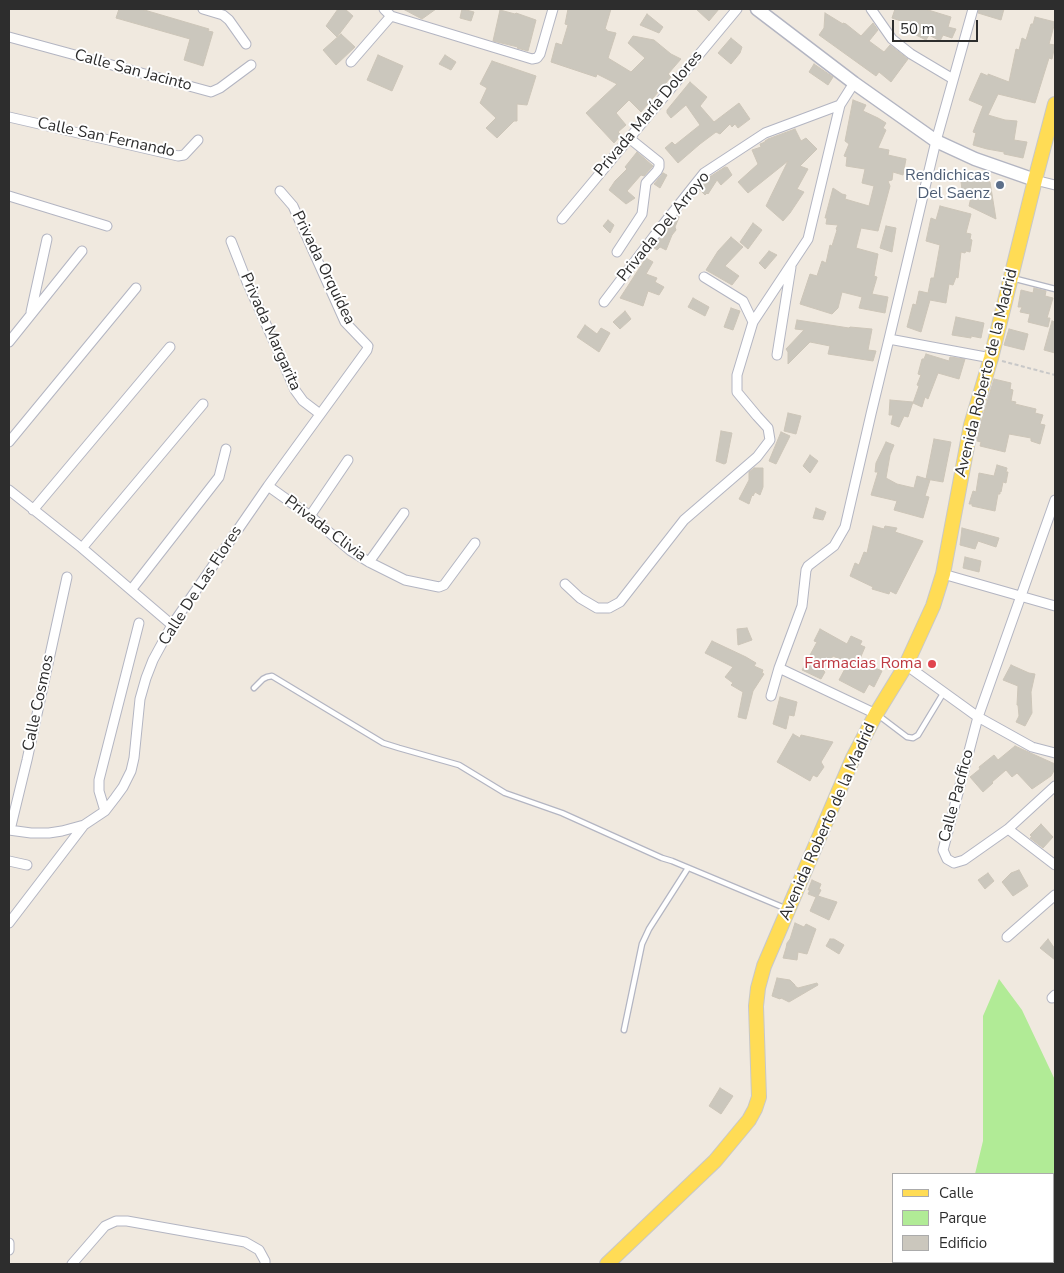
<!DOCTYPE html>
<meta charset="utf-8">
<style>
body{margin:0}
#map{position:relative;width:1064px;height:1273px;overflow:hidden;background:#f0e9df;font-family:"Nunito Sans",sans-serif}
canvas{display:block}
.frame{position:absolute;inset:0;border:10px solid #2d2d2d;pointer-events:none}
.legend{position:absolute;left:892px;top:1173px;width:162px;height:90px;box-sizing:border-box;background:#fff;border:1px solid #ababab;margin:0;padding:6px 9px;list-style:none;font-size:15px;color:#2d2d2d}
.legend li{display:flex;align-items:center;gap:10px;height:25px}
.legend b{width:25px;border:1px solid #ababab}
.scale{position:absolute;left:892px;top:20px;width:86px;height:22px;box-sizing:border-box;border:2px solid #2d2d2d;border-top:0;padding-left:6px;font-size:15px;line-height:18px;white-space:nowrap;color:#2d2d2d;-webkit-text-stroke:4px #fff;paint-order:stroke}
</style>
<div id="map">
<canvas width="1064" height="1273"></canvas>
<div class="frame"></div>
<ul class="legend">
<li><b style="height:6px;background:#ffdc55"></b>Calle</li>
<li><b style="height:14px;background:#b1eb96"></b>Parque</li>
<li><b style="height:14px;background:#cbc7bd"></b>Edificio</li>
</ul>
<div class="scale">50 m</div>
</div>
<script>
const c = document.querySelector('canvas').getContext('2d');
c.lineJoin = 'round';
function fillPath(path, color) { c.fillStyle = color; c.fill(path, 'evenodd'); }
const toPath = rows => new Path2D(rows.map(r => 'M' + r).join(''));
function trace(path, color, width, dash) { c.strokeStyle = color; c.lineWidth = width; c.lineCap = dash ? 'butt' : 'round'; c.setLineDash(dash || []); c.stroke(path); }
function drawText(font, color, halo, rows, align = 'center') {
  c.font = font + ' "Nunito Sans",sans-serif'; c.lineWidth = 4; c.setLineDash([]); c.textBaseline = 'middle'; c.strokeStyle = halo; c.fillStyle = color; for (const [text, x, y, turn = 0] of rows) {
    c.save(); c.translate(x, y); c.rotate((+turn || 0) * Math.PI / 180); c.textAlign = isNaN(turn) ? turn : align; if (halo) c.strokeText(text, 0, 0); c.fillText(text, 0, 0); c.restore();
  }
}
fillPath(toPath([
 [999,979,1022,1010,1055,1080,1055,1264,1053,1264,1050,1262,1053,1262,1053,1174,975,1174,983,1141,983,1016]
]), '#b1eb96');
const building = toPath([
 [119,9,141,9,209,29,208,31,213,32,203,66,184,60,190,39,116,18,119,9],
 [338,9,345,9,353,16,337,37,326,26,338,9],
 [403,9,436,9,422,19,403,9],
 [462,9,474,12,471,21,460,18,462,9],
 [568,9,611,9,605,29,607,30,607,31,616,33,608,58,631,72,645,58,628,43,633,36,654,40,671,54,681,59,668,74,671,77,641,112,629,100,616,113,626,125,618,132,621,135,614,143,586,113,617,84,597,74,596,77,551,62,556,43,562,45,568,25,565,24,568,9],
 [696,9,719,9,709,21,696,9],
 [895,9,925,9,951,17,948,27,956,29,952,38,943,35,940,41,929,35,926,40,910,32,913,25,892,18,895,9],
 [979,9,1004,9,1001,20,978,13,979,9],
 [500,10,515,14,516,13,536,20,528,51,517,48,518,47,493,41,500,10],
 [825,13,843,24,843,23,846,24,861,36,873,23,878,30,869,41,884,52,890,45,908,59,891,82,879,72,876,76,819,35,824,28,825,13],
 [647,14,663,27,659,33,640,25,647,14],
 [1035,17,1055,22,1049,44,1055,45,1052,59,1049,58,1035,103,998,94,988,115,1005,120,1017,121,1014,140,1027,142,1023,158,1004,154,1004,152,987,149,973,145,976,133,973,132,983,106,969,100,981,73,988,76,988,74,1009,82,1016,49,1019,50,1022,38,1026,40,1031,24,1033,24,1035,17],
 [341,34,355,47,336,65,323,50,341,34],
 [731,38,742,47,740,53,731,64,718,53,731,38],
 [378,55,403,66,392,91,367,80,378,55],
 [445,55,456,62,451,70,439,64,445,55],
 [492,61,536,76,527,105,517,104,517,121,514,121,497,138,486,128,496,118,480,103,487,88,480,84,492,61],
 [814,64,833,77,828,85,809,72,814,64],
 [690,82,707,97,700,106,714,122,739,103,750,119,738,128,735,124,732,127,730,124,720,134,716,132,700,144,678,163,665,148,672,142,675,145,700,125,686,105,671,118,667,113,667,110,690,82],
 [853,100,866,105,863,111,878,118,886,123,883,128,886,130,878,148,889,150,888,155,906,159,903,175,893,172,892,180,888,181,890,186,878,231,861,228,856,248,878,254,874,276,877,277,872,294,888,297,885,313,859,308,862,297,842,292,838,308,832,314,800,304,810,274,817,276,822,261,826,263,830,245,832,246,837,230,836,229,838,225,826,224,827,218,825,218,833,188,842,194,846,195,845,199,869,206,874,186,862,183,865,169,846,166,847,157,844,156,849,144,845,141,853,100],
 [795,129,801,141,806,138,817,149,800,166,808,169,797,189,804,192,790,213,783,221,766,206,788,161,748,193,738,182,758,164,752,150,761,147,760,144,765,142,765,141,768,139,795,129],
 [637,152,653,166,644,176,641,175,627,191,635,198,626,204,609,190,615,181,627,169,625,167,637,152],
 [725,167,723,169,727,167,732,175,721,185,717,180,708,194,707,193,705,195,699,189,708,178,725,167],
 [663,173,667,175,660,188,654,184,663,173],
 [960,173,990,182,996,219,969,206,972,193,962,190,960,173],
 [940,206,971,214,966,233,971,234,970,239,972,240,970,252,966,251,965,253,961,252,958,278,956,277,953,285,949,284,946,303,930,300,921,332,907,327,913,304,916,305,919,291,928,293,931,278,934,278,940,245,926,241,931,218,936,220,940,206],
 [679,214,680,215,675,227,676,230,672,235,666,250,660,247,657,250,653,247,679,214],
 [608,220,614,225,610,233,603,226,608,220],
 [753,223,762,230,748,249,740,242,753,223],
 [886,226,896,228,892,252,880,248,886,226],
 [731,237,743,247,725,266,739,276,732,285,706,270,718,251,731,237],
 [769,251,777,255,765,269,759,263,769,251],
 [646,258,653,262,646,274,657,278,655,282,664,287,659,295,648,291,643,306,620,298,646,258],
 [1034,288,1046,291,1045,296,1053,298,1047,318,1050,318,1048,327,1028,322,1030,314,1020,312,1022,307,1018,307,1021,290,1033,293,1034,288],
 [693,298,709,307,705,316,688,307,693,298],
 [731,308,740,311,733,330,724,327,731,308],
 [625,311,631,319,620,329,613,322,625,311],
 [956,317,984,323,981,338,971,336,971,338,952,335,956,317],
 [797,320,849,328,850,327,872,329,868,350,876,351,873,361,828,354,830,346,810,342,788,364,788,352,786,349,804,330,795,329,797,320],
 [1052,321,1055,322,1055,353,1044,350,1052,321],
 [585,325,597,334,601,328,610,333,599,352,577,337,585,325],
 [1009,329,1028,334,1024,350,1004,345,1009,329],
 [926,354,949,361,950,357,965,359,959,379,938,373,928,399,925,397,922,407,913,403,919,386,917,385,921,375,918,374,922,359,924,359,926,354],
 [994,379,1011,383,1010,389,1013,390,1011,401,1016,402,1015,404,1036,409,1035,413,1043,415,1040,424,1045,425,1040,444,1031,441,1031,438,1009,434,1005,452,980,446,981,442,977,441,981,422,994,379],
 [890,400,913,402,908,417,904,416,899,427,891,424,893,415,889,415,890,400],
 [788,413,801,416,796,434,784,431,788,413],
 [721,431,732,433,726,463,724,464,716,461,721,431],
 [781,432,790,436,776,464,769,461,781,432],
 [934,439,951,442,943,482,926,479,934,439],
 [886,442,894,445,890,455,886,478,897,484,914,488,917,476,930,480,925,496,929,497,923,518,894,510,897,501,871,495,878,472,875,472,876,463,886,442],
 [810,455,818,461,810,473,803,466,810,455],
 [997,465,1007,468,1006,472,1008,472,1006,483,1003,482,1001,492,1000,491,1000,494,998,494,995,511,972,506,972,504,969,504,973,491,976,492,979,473,994,476,997,465],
 [754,468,763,468,763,487,760,495,755,492,753,496,752,495,749,504,739,499,749,480,749,472,754,468],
 [816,508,826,512,823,520,813,518,816,508],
 [873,526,884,529,885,526,897,528,895,532,923,541,896,594,890,591,889,594,872,589,873,587,850,576,855,563,859,565,864,552,867,553,873,526],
 [962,528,999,538,996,547,978,541,975,549,960,545,962,528],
 [965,557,981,561,979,572,963,568,965,557],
 [747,628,752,640,738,645,737,629,747,628],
 [820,629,847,644,851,636,862,641,860,645,865,647,859,661,882,671,874,687,869,684,864,693,839,680,848,663,833,656,823,670,825,672,821,679,802,670,817,642,814,641,820,629],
 [712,641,746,657,756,663,754,666,763,670,762,673,764,674,753,691,746,719,738,717,743,692,731,685,733,683,725,677,733,667,705,653,712,641],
 [1011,665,1029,673,1035,674,1031,692,1032,713,1025,726,1016,722,1019,716,1018,705,1017,705,1018,686,1003,680,1011,665],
 [780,697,797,702,794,716,789,715,786,729,773,724,780,697],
 [793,734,800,738,801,735,833,742,821,762,824,767,817,777,813,775,810,781,777,762,793,734],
 [1015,746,1055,764,1055,769,1051,776,1032,789,1017,773,1012,777,1006,770,992,782,993,783,983,792,970,777,980,769,979,767,994,755,998,760,1015,746],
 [1041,824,1053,837,1043,848,1030,838,1032,837,1030,835,1041,824],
 [1019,870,1028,886,1013,896,1002,882,1011,873,1019,870],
 [988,873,994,881,985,889,978,880,988,873],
 [812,880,821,884,819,889,821,890,818,896,837,902,829,920,810,911,816,897,808,894,810,890,808,890,812,880],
 [795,923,804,927,806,924,816,929,807,954,798,952,797,960,783,958,786,948,787,943,790,939,795,923],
 [830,939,834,939,844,945,839,954,826,946,830,939],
 [1048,939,1055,949,1055,960,1040,948,1048,939],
 [777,978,790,980,795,985,795,986,798,988,817,983,818,985,789,1002,781,998,780,999,772,996,777,978],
 [720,1088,733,1096,721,1114,709,1106,720,1088]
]);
fillPath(building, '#cbc7bd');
trace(building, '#ccc5b8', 1);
const lane = toPath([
 [1012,278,1055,289],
 [254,688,263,679,267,677,272,676,383,743,399,748,459,765,505,793,562,813,662,858,672,861,787,909],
 [878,715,907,737,913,738,918,735,944,692],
 [624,1030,642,944,649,929,688,868]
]);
const street = toPath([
 [203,9,223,15,229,20,246,44],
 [384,9,391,16,532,59,537,58,540,54,553,9],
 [871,9,892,39,911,54,953,79],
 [9,37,211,92,220,88,251,65],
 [351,62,391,16],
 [9,117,178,156,184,155,198,140],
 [1035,180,1055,185],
 [9,196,107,226],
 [562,219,737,9],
 [231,241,247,282,279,353,295,390,303,401,320,414],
 [617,252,642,214,646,183,657,171,659,167,659,162,629,138],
 [704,277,743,301,753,322],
 [604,302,654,236,704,173,765,133,840,105,854,83],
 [31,312,47,239],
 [889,339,991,358],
 [9,342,82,251],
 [777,355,791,267],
 [9,442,136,288],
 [268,486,310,516,351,551,369,562,405,580,434,586,439,587,444,585,475,543],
 [9,490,82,548,172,625],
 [1055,500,978,717,943,850,947,859,954,863,964,860,1008,829,1055,786],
 [33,510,170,347],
 [310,516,348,460],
 [82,548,203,404],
 [369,562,404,513],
 [943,574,1055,606],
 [565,584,580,598,597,608,609,608,620,602,684,520,757,457,770,440,768,428,757,416,737,392,737,375,753,322,808,239,840,105],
 [131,590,219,477,226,449],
 [906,665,978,717,1032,747,1055,753],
 [779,668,876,714],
 [771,696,779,668,802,606,806,570,808,566,834,546,845,527,871,414,889,339,936,141,973,9],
 [105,811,99,791,99,780,139,623],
 [1008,829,1055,865],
 [9,830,31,833,49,833,62,831,84,825,105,811,115,798,123,787,131,771,134,758,140,699,146,678,153,660,172,625,268,486,367,350,368,346,345,322,293,206,280,191],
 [10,830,27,760,67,577],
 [9,861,27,865],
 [9,923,84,825],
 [1007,937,1055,895],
 [1052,998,1055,995],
 [9,1243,9,1250],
 [72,1264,105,1226,116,1221,127,1221,245,1242,259,1250,265,1261,265,1264]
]);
const secondary = toPath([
 [757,9,854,83,936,141,975,159,1035,180]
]);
const primary = toPath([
 [607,1264,715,1161,749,1120,755,1109,759,1097,756,1006,758,988,764,966,853,758,876,714,906,665,933,606,943,574,971,425,991,358,1035,180,1055,104]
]);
trace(lane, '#b3b5c2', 7);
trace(street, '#b3b5c2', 11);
trace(secondary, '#b3b5c2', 15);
trace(primary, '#c8c8c8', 16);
trace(toPath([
 [1002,361,1055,375]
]), '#c8c8c8', 2, [4, 2.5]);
trace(lane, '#fff', 4.5);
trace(street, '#fff', 9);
trace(secondary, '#fff', 12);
trace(primary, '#ffdc55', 14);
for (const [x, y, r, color] of [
 [1000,185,5,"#5c6f8a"],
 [932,664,5,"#e0444e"]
]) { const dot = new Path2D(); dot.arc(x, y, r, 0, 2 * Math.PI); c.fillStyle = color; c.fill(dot); trace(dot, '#fff', 2); }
drawText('16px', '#2d2d2d', '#fff', [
 ["Calle San Jacinto",133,71,15],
 ["Privada María Dolores",649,114,-50],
 ["Calle San Fernando",106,138,12],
 ["Privada Del Arroyo",664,227,-51],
 ["Privada Orquídea",323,268,64],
 ["Privada Margarita",270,332,66],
 ["Avenida Roberto de la Madrid",987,373,-76],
 ["Privada Clivia",325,529,37],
 ["Calle De Las Flores",201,586,-57],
 ["Calle Cosmos",39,703,-78],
 ["Calle Pacífico",957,796,-75],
 ["Avenida Roberto de la Madrid",828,822,-66]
]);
drawText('16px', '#4e5e75', '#fff', [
 ["Rendichicas",990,176],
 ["Del Saenz",990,194]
], 'right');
drawText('16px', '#be3a42', '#fff', [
 ["Farmacias Roma",922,664]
], 'right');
</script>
